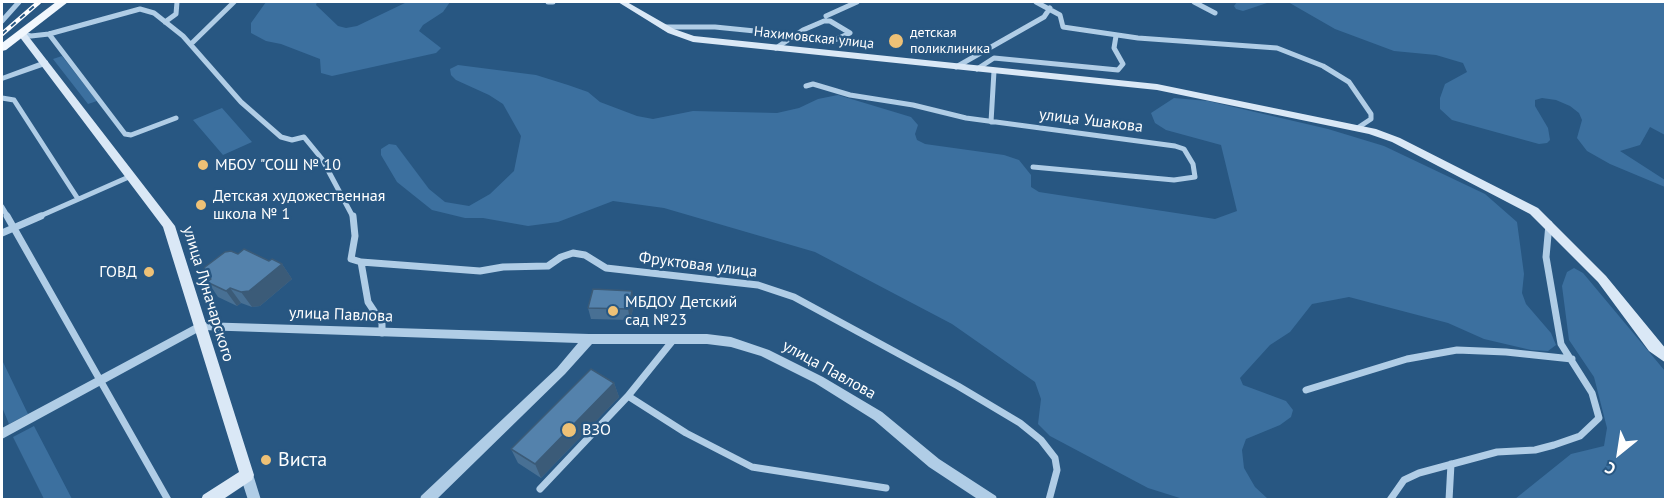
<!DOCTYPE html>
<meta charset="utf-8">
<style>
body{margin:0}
#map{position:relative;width:1667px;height:501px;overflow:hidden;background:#285782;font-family:"PT Sans",sans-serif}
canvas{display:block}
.frame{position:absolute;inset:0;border:3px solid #fff;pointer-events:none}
.north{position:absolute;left:1589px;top:423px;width:60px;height:60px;-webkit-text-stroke:4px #285782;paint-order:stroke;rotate:210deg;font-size:16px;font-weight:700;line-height:24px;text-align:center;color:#fff}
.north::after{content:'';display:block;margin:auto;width:21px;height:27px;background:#fff;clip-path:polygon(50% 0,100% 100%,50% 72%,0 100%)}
</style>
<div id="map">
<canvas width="1667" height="501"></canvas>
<div class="frame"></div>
<div class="north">С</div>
</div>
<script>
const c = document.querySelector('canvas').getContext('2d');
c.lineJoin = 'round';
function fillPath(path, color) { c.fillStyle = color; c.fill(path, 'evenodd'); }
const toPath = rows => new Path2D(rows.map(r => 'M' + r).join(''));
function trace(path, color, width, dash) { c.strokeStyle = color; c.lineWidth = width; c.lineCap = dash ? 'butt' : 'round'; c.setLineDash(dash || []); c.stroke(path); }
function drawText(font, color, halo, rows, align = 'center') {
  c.font = font + ' "PT Sans",sans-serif'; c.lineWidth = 5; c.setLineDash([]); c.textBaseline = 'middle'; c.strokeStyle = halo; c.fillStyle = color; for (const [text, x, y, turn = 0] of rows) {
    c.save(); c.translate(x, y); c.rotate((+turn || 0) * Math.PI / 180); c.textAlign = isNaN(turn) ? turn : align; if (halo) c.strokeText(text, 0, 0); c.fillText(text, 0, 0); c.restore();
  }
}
fillPath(toPath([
 [266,2,317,2,316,5,338,26,346,28,357,26,407,2,450,2,443,12,423,25,419,31,441,48,436,53,332,76,321,73,320,59,281,44,266,41,251,33,251,23],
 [1237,2,1665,2,1665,135,1650,127,1640,145,1620,151,1665,180,1665,187,1610,164,1587,151,1577,138,1582,120,1579,113,1570,106,1556,100,1542,98,1535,100,1535,106,1548,128,1550,140,1547,143,1539,144,1452,120,1440,109,1440,98,1445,84,1467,72,1463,63,1436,55,1394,51,1335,29,1288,2,1270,2,1243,11,1236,9,1234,6],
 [62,56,97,101,88,104,53,59],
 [458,65,536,75,568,85,588,92,600,102,637,116,653,119,693,111,777,113,799,108,818,99,838,95,911,117,918,125,915,134,917,140,925,144,1004,155,1019,160,1031,175,1031,187,1039,192,1215,219,1237,211,1221,145,1166,130,1155,123,1151,113,1174,98,1208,101,1328,129,1384,146,1485,194,1517,222,1524,274,1522,293,1526,304,1551,333,1556,345,1548,351,1531,350,1484,339,1448,323,1349,297,1312,304,1290,332,1270,345,1240,378,1243,385,1286,401,1293,410,1291,417,1280,425,1246,439,1242,450,1244,468,1255,487,1268,499,1183,499,1148,488,1050,436,1038,424,1041,399,1035,382,952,324,815,252,664,208,613,201,558,222,528,226,483,218,465,218,432,210,397,182,381,155,381,149,389,144,396,145,429,189,445,202,469,206,490,194,514,171,521,136,503,104,489,95,456,80,451,75,450,69],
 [222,108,252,142,223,155,193,120],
 [1574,268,1583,273,1665,371,1665,499,1515,499,1571,454,1604,446,1607,428,1594,377,1569,340,1562,286,1567,272],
 [2,360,28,414,9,424,2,407],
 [34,426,72,499,44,499,13,437]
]), '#3c709f');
trace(toPath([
 [548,2,553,2],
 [1036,2,1060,15,1063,27,1138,38,1277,48,1323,66,1349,82,1371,114,1371,119,1359,127],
 [1194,2,1215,13],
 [826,16,857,2],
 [2,21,19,2],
 [165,22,176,14,177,2],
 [664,27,715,27,785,34],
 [22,34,31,36,49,34,140,9,154,13,183,36,241,102,281,137,292,140,304,137,322,159,353,217],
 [49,34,125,134,131,135,176,118],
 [191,44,234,2],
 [776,48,803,30,824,21,830,21,850,33,828,43],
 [956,67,1044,17,1050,8],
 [977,69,994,58,1118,70,1123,64,1114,48,1116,36],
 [806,86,813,84,850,95,913,105,966,118,1175,146,1184,149,1193,164,1195,177,1174,180,1033,167],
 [2,98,14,100,78,199],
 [991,122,994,71],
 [2,207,8,217],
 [38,217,131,176]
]), '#b0cde6', 5);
trace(toPath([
 [7,216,168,500],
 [353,216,355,236,351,259,361,262,368,302,382,323,382,333],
 [2,233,41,216],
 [361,262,480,271,503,267,548,266,561,257,573,253,585,255,606,268,758,285,794,297,958,386,1020,423,1041,440,1055,458,1057,470,1049,500],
 [674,339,628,396,686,433,752,467,886,488],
 [1306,390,1407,359,1457,350,1506,352,1572,359],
 [540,489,628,396],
 [1390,500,1404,480,1419,473,1497,452,1535,450,1554,445,1580,436,1599,418,1592,393,1561,344,1546,257,1549,224],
 [1449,500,1451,464]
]), '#b0cde6', 7);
fillPath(toPath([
 [45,60,48,61,48,65,2,81,2,76,45,60],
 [200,322,589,334,707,334,731,337,769,350,823,377,882,412,939,459,996,496,997,500,979,500,929,467,874,420,815,383,761,356,731,347,707,344,592,344,565,374,436,500,420,500,421,496,557,368,578,343,202,330,2,439,2,428,200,322],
 [247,469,252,471,261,500,248,500,240,475,242,471,247,469]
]), '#b0cde6');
fillPath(toPath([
 [618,2,627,2,674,29,694,36,1157,84,1376,129,1400,138,1538,208,1606,276,1666,349,1666,363,1649,351,1598,282,1530,214,1392,142,1369,134,1157,90,693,42,668,33,618,2],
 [22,31,25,32,175,226,254,475,252,480,222,500,201,500,203,495,239,472,163,227,19,36,17,34,22,31]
]), '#dae8f6');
fillPath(toPath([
 [56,2,68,2,6,50,2,51,2,43,56,2]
]), '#f1f7fd');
const rail = toPath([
 [2,34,39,2]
]);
trace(rail, '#fff', 4.5);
trace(rail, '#285782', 2, [6]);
fillPath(toPath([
 [238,254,282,264,292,279,260,306,252,307,241,303,237,306,218,297,202,273],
 [635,302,630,320,591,319,588,308],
 [614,383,619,397,541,478,518,463,511,449]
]), '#487094');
fillPath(toPath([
 [282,264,292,279,260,306,252,307,241,292],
 [230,288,241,303,237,306,226,291],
 [632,291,635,302,630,320,628,309],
 [614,383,619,397,541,478,535,464]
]), '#3b5b78');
const building = toPath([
 [244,249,269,261,272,259,282,264,249,291,241,292,230,288,226,291,207,282,211,279,202,273,205,267,225,252,231,251,238,254,244,249],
 [593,289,632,291,628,309,588,308,593,289],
 [591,369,614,383,535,464,511,449,591,369]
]);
fillPath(building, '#5482ac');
trace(building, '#3b5b78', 1.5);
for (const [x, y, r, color] of [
 [896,41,8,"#eec176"],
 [203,165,6,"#eec176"],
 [201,205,6,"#eec176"],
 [149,272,6,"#eec176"],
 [613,311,6,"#eec176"],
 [569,430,8,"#eec176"],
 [266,460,6,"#eec176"]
]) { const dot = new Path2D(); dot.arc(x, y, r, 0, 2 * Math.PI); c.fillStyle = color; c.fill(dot); trace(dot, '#285782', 2); }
drawText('14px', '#fff', '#285782', [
 ["детская",910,33],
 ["поликлиника",910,49]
], 'left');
drawText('14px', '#fff', '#285782', [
 ["Нахимовская улица",814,38,6]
]);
drawText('16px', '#fff', '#285782', [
 ["улица Ушакова",1091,121,7],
 ["Фруктовая улица",698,265,7],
 ["улица Луначарского",208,294,73],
 ["улица Павлова",341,315,2],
 ["улица Павлова",829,370,29]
]);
drawText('16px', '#fff', '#285782', [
 ["МБОУ \"СОШ № 10",215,165],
 ["Детская художественная",213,196],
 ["школа № 1",213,214],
 ["ГОВД",137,272,"right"],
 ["МБДОУ Детский",625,302],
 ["сад №23",625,320],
 ["ВЗО",582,430]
], 'left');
drawText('20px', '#fff', '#285782', [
 ["Виста",278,460]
], 'left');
</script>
